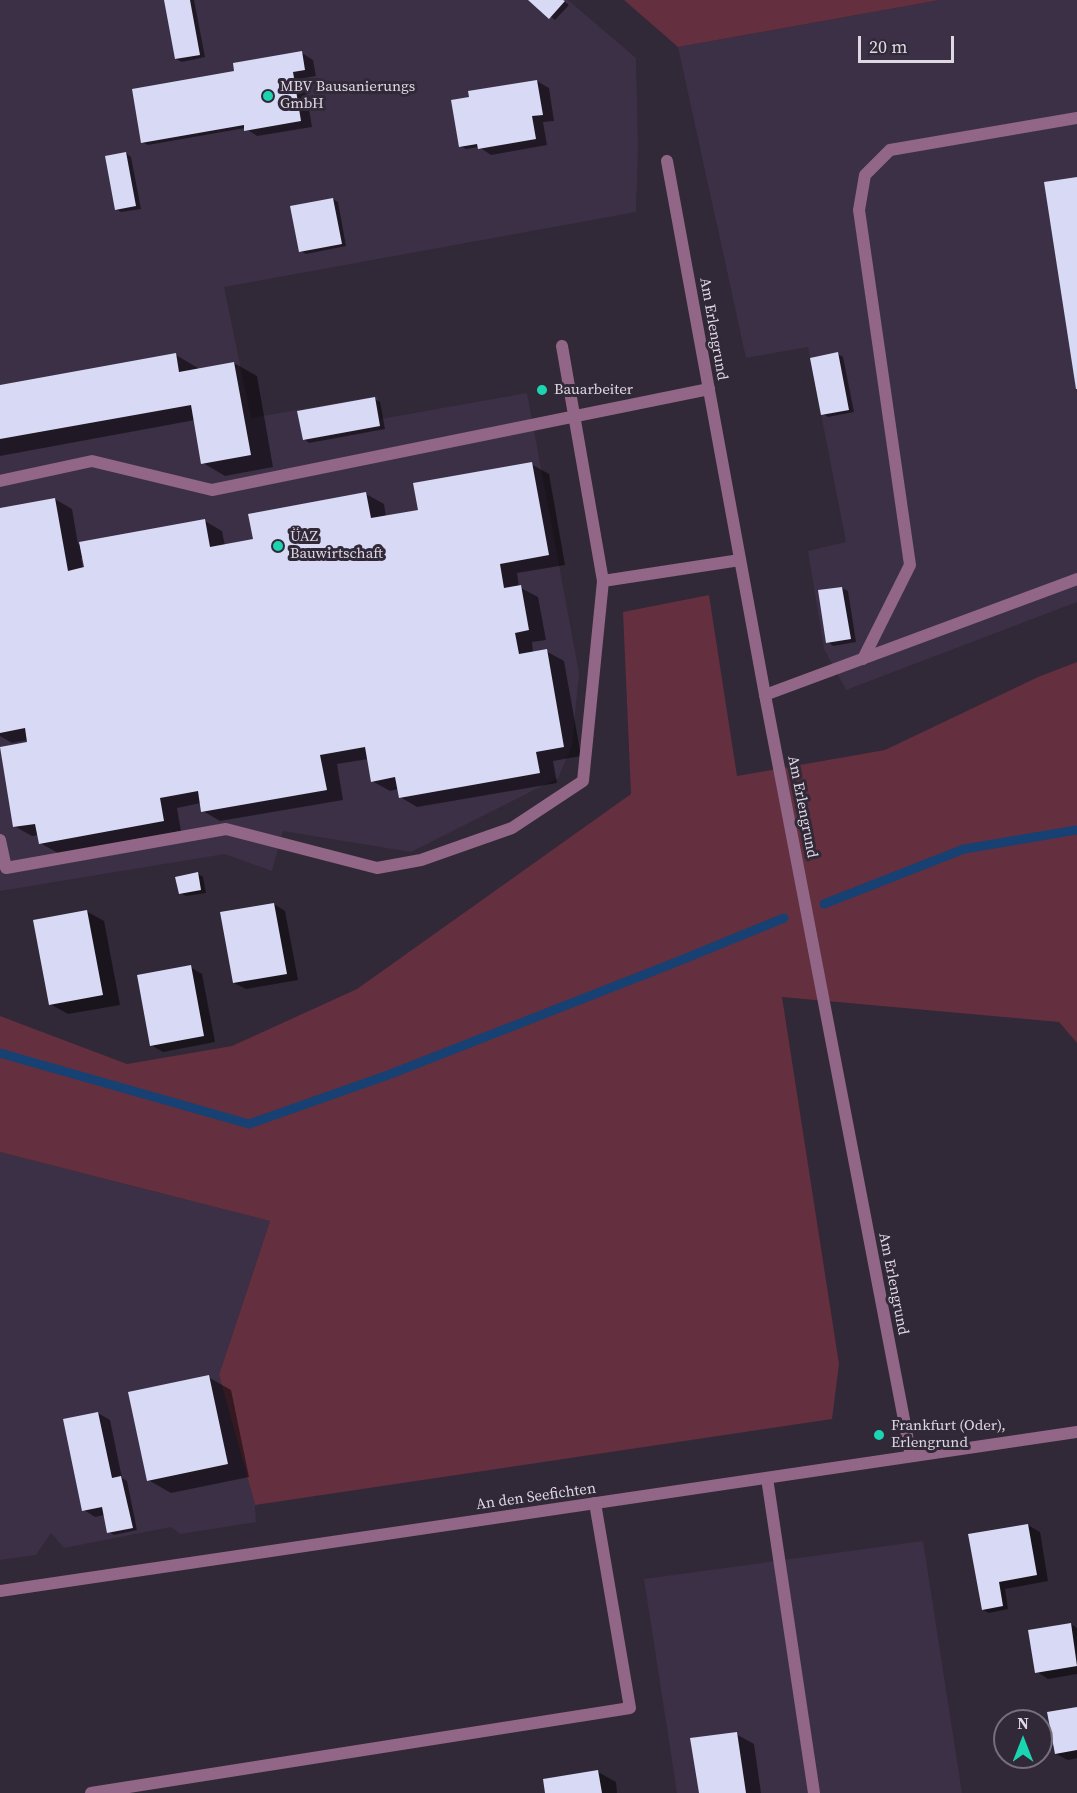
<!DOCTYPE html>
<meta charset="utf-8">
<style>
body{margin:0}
#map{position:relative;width:1077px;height:1793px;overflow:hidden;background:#312838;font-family:"Source Serif 4",serif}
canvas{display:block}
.north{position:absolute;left:993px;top:1709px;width:60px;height:60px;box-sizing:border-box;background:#312838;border:2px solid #766e7c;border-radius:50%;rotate:0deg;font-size:16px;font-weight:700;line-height:24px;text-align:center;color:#ded8e3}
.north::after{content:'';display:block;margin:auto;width:21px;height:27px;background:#1bd5b2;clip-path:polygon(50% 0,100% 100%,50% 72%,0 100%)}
.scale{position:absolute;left:858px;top:36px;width:96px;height:27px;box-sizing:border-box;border:3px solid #ded8e3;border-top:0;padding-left:8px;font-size:18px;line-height:21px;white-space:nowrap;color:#ded8e3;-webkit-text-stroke:4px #312838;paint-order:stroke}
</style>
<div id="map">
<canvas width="1077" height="1793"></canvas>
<div class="north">N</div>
<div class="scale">20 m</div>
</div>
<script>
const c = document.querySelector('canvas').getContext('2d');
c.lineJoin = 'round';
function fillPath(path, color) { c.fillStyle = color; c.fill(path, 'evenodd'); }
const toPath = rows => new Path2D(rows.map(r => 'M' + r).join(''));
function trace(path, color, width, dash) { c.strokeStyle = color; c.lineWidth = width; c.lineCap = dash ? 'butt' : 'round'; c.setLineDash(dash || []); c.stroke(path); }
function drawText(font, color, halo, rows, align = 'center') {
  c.font = font + ' "Source Serif 4",serif'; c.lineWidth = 6; c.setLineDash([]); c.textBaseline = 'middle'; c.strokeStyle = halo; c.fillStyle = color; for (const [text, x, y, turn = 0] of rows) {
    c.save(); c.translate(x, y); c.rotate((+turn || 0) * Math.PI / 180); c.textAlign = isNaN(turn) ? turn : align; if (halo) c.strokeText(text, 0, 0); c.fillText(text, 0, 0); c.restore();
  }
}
fillPath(toPath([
 [0,0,568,0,636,58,638,148,636,212,224,287,251,418,377,396,381,419,527,393,579,673,572,746,558,778,411,852,283,831,272,871,225,854,0,891],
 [940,0,1077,0,1077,602,846,690,824,649,808,551,846,542,808,347,746,358,678,47],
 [0,1152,270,1221,219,1375,255,1505,256,1522,180,1534,171,1527,64,1548,51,1533,36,1555,0,1560],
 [923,1541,962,1793,677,1793,644,1579]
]), '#3c3046');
fillPath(toPath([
 [624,0,940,0,678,47],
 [709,595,737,776,885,750,1038,677,1077,662,1077,1043,1059,1022,782,997,839,1364,832,1419,255,1505,219,1375,270,1221,0,1152,0,1016,127,1064,232,1046,357,989,631,794,623,612]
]), '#642f3e');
fillPath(toPath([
 [165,0,194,0,205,57,182,62,176,59],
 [530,0,563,0,569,5,555,20],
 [302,53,313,60,316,76,304,78,312,127,257,136,245,128,148,145,142,142,236,72],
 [537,81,549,88,554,121,543,122,547,145,491,155,479,147,466,149,460,146],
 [126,153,131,157,141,209,121,212,116,209],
 [333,199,338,202,346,246,306,254,301,251],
 [838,354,843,357,854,412,828,417,823,414],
 [176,355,198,368,198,370,234,363,257,376,273,467,225,476,203,463,195,420,0,456,0,386],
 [375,399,380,402,385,429,309,443,304,439],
 [531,464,549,474,565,565,517,573,519,587,538,597,546,640,532,642,533,653,546,651,564,661,581,756,553,761,557,783,417,807,400,797,398,789,390,791,372,781,368,759,337,764,343,800,220,821,203,811,201,803,177,808,181,831,58,853,40,843,39,835,32,836,14,826,29,743,28,740,12,743,0,736,0,509,55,499,72,509,78,544,205,521,222,531,225,546,254,540,366,494,384,504,386,517,420,511],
 [81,558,84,558,86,569,83,569],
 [842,588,848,591,856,642,833,646,828,642],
 [197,873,203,877,206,893,186,896,180,893],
 [274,904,285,911,298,980,246,989,234,983],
 [86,911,104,921,120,1005,68,1014,50,1004],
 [190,967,202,974,215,1042,163,1052,151,1045],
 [208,1377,231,1390,249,1477,171,1493,148,1480],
 [98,1413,110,1420,122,1478,127,1481,137,1530,114,1535,109,1532,105,1515,95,1517,84,1510],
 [1028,1525,1040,1532,1048,1581,1005,1589,1008,1609,989,1613,983,1610],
 [1071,1624,1077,1628,1077,1674,1048,1679,1037,1672],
 [1077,1708,1077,1758,1068,1760,1056,1754],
 [736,1734,754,1744,761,1793,700,1793],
 [598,1772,616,1782,617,1793,547,1793]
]), '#0007');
trace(toPath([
 [824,904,964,849,1077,830],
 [0,1053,249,1124,388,1075,674,963,784,918]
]), '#174073', 9);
fillPath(toPath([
 [164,0,190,0,200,55,175,59],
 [528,0,563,0,565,1,549,19],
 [302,51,305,70,293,72,301,121,244,131,244,125,141,143,132,89,234,71,233,63],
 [537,80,543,115,532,116,536,139,478,149,477,144,459,147,451,100,469,97,468,91],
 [126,152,136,206,115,210,105,156],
 [1077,177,1077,389,1076,389,1044,182],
 [333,198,342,244,299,252,290,206],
 [838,352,849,410,821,415,810,358],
 [176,353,179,372,234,362,251,455,201,464,191,405,0,439,0,385],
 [375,397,380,426,303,440,297,411],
 [532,462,549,555,500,564,504,588,521,585,529,630,515,633,519,654,547,649,564,747,536,752,540,773,399,798,395,777,371,782,365,747,320,755,327,790,201,812,198,791,160,798,164,821,39,844,35,824,13,827,0,747,27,742,25,728,0,733,0,508,55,498,68,571,84,567,79,542,205,519,210,547,253,539,248,514,366,492,371,518,418,510,413,483],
 [842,587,851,639,826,643,818,590],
 [198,872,201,890,179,894,175,877],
 [274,903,287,974,233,983,220,912],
 [87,910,103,995,49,1005,33,920],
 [191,965,204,1036,150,1046,137,975],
 [209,1375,228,1464,147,1481,128,1392],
 [98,1412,112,1478,121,1476,133,1528,107,1533,102,1507,82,1511,63,1419],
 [1028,1524,1037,1575,999,1582,1003,1606,982,1610,968,1534],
 [1071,1623,1077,1666,1035,1673,1028,1630],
 [1077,1707,1077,1750,1055,1754,1047,1712],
 [737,1732,746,1793,699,1793,690,1738],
 [598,1770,602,1793,545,1793,543,1779]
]), '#d7d9f5');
trace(toPath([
 [562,346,603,581],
 [0,481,92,461,212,490,709,389],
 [863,659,910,565,859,210,865,175,890,150,1077,118],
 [765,695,1077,579],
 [0,840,6,868,226,829,377,868,421,860,512,828,583,781,603,581,740,560],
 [767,1478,814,1793],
 [91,1793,630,1708,595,1503]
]), '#916686', 12);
trace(toPath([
 [667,161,765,695,911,1456],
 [0,1591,1077,1432]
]), '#916686', 12);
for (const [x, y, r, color] of [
 [268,96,6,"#1bd5b2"],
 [542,390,6,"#1bd5b2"],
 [278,546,6,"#1bd5b2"],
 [879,1435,6,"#1bd5b2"]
]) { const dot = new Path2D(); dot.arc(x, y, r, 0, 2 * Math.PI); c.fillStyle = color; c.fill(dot); trace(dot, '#312838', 2); }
drawText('15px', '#ded8e3', '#312838', [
 ["MBV Bausanierungs",280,87],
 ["GmbH",280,104],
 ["Bauarbeiter",554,390],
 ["ÜAZ",290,537],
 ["Bauwirtschaft",290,554],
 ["Frankfurt (Oder),",891,1426],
 ["Erlengrund",891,1443]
], 'left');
drawText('15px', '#ded8e3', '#312838', [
 ["Am Erlengrund",713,329,80],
 ["Am Erlengrund",802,807,79],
 ["Am Erlengrund",893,1284,79],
 ["An den Seefichten",536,1497,-8]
]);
</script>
